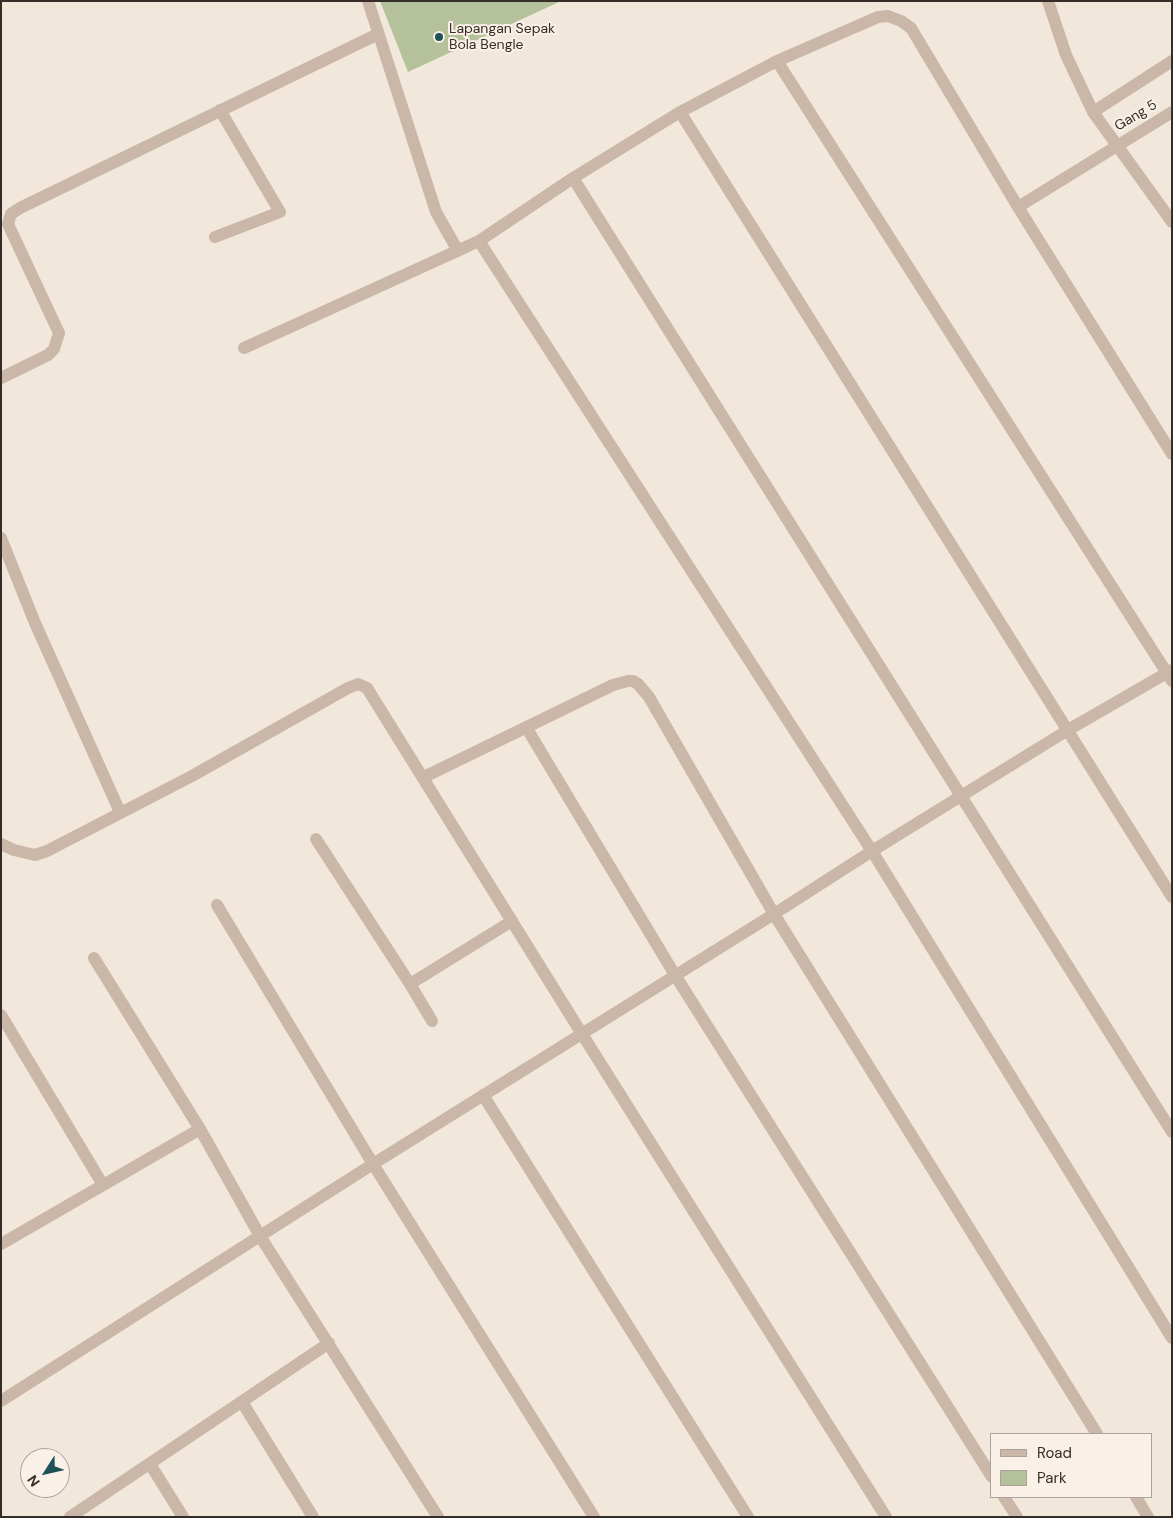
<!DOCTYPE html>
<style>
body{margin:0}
#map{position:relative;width:1173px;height:1518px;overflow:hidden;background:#f2e7db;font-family:"DM Sans",sans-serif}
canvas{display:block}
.frame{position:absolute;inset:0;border:2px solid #362c28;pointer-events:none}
.legend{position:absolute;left:990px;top:1433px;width:162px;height:65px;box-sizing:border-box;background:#f9f1e7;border:1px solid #aba29b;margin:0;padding:6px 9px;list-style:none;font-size:15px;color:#362c28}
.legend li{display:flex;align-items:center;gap:10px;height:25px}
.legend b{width:25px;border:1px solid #aba29b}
.north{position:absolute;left:20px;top:1448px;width:50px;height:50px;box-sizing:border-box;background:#f9f1e7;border:1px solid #aba29b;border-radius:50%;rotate:235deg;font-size:14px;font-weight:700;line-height:20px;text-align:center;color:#362c28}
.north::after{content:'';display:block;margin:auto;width:18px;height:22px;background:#1d5357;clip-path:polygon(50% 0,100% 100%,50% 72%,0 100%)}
</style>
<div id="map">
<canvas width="1173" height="1518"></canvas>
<div class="frame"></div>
<ul class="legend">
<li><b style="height:6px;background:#cab7a7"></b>Road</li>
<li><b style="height:14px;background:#b4c19b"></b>Park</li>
</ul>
<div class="north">N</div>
</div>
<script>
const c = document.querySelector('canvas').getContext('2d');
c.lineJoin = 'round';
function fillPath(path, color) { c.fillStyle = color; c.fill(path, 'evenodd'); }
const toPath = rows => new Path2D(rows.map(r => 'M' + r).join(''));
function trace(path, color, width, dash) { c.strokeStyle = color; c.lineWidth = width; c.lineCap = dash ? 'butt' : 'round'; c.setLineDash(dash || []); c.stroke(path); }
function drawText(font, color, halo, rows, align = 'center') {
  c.font = font + ' "DM Sans",sans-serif'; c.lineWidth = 4; c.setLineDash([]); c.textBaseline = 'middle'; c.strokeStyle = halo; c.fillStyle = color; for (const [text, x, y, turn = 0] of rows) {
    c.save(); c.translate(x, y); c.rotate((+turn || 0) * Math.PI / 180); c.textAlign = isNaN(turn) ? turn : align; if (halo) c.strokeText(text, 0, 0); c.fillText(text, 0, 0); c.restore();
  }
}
fillPath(toPath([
 [380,1,561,1,408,72]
]), '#b4c19b');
trace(toPath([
 [316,839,410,984,512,921],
 [410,984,432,1021]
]), '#cab7a7', 12);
trace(toPath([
 [368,1,436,212,458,251],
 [1048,1,1066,55,1093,112,1172,222],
 [777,61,1172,681],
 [680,112,1172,897],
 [1093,112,1172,61],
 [573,178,1172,1132],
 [1018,207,1172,112],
 [215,237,280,212,220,110],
 [479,241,872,851,1172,1338],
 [244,348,479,241,573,178,680,112,777,61,878,17,888,16,901,21,911,28,1018,207,1172,454],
 [1,378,48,355,54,349,59,333,8,224,11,214,20,208,378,34],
 [1,538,35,623,120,812],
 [526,727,675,975,992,1477],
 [424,777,613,685,628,681,633,681,638,684,649,697,774,914,1097,1434],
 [1,844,14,850,35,855,47,851,192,776,348,688,358,684,367,688,582,1034,886,1517],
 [217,905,373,1164,594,1517],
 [94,958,200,1129,260,1236,438,1517],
 [1,1015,103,1185],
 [483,1095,748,1517],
 [1,1244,200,1129],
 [1,1401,373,1164,774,914,872,851,1068,730,1172,670],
 [242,1402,313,1517],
 [150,1464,183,1517],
 [1004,1497,1017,1517],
 [1136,1497,1148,1517],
 [70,1517,329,1343]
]), '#cab7a7', 12);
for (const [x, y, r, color] of [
 [439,37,5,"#1d5357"]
]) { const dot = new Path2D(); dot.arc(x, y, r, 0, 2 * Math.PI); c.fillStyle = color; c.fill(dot); trace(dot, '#f9f1e7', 2); }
drawText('14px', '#362c28', '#f9f1e7', [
 ["Lapangan Sepak",449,29],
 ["Bola Bengle",449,45]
], 'left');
drawText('14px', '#362c28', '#f9f1e7', [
 ["Gang 5",1136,116,-31]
]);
</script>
